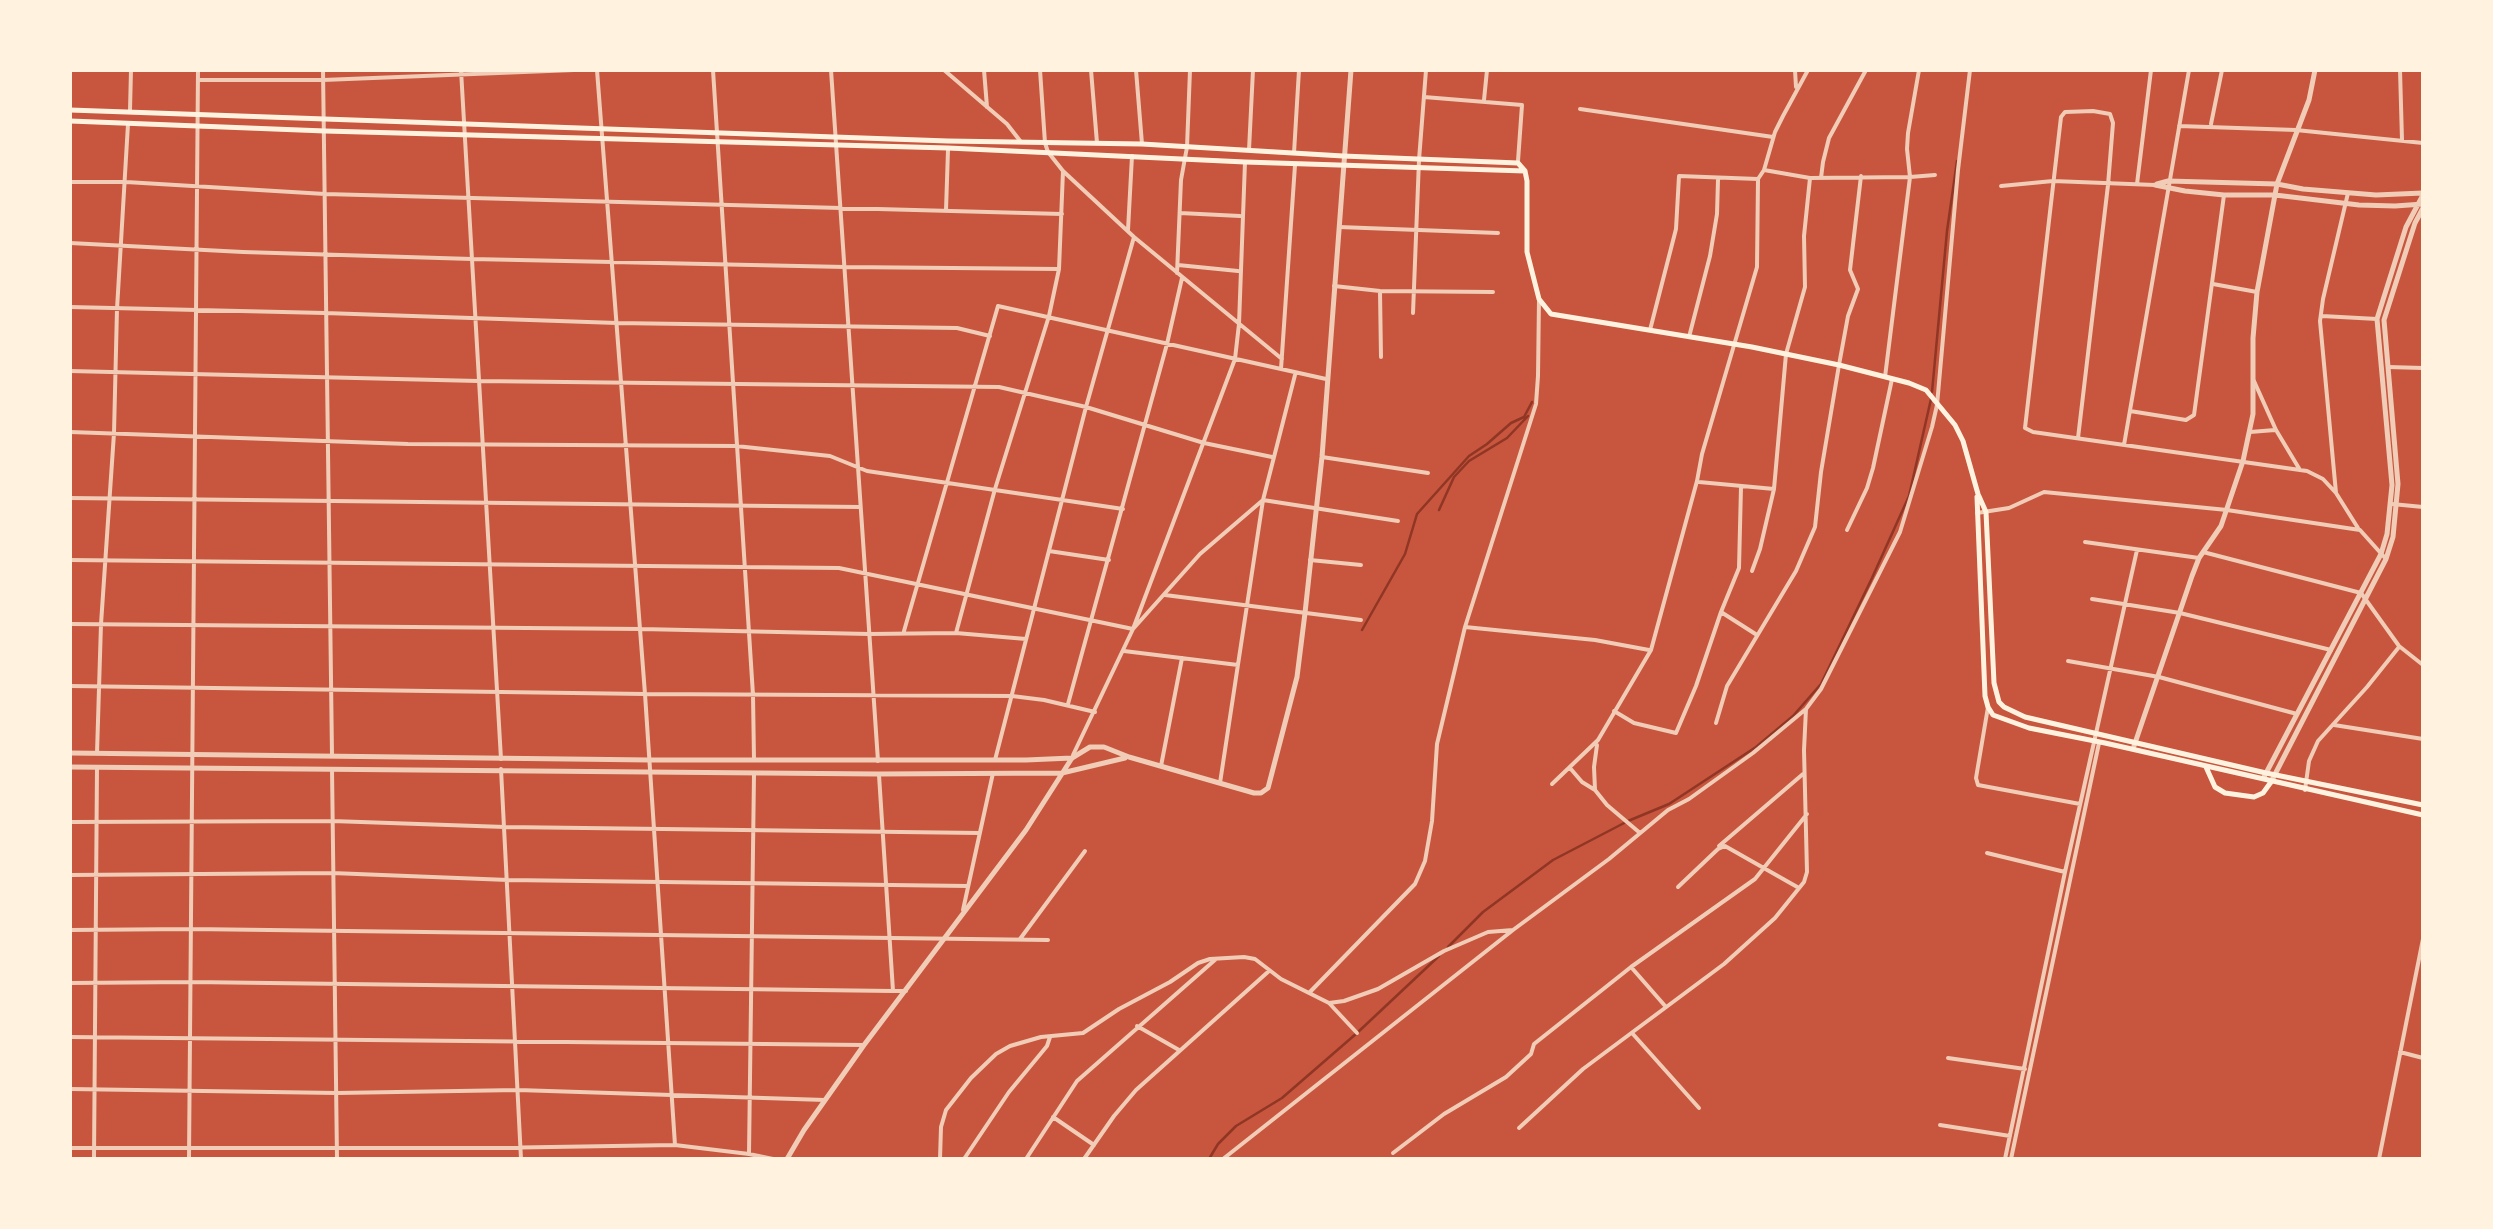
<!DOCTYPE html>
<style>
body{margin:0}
#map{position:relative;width:2493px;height:1229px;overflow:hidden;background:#c8553d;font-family:Literata,serif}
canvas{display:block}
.frame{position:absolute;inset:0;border:72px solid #fff3e0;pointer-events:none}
</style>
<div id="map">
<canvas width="2493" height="1229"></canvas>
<div class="frame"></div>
</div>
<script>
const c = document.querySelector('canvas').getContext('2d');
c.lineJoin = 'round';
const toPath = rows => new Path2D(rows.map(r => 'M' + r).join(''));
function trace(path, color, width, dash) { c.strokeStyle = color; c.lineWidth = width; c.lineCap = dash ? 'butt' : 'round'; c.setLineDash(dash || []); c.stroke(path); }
trace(toPath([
 [1932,392,1947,231,1957,161],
 [1439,510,1454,477,1469,461,1507,438,1528,416],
 [1362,630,1405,554,1417,514,1469,456,1487,444,1511,423,1524,417,1532,402],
 [1448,947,1483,912,1553,860,1628,821,1669,804,1756,747,1793,716,1821,684,1872,578,1909,496,1931,399],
 [1209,1159,1218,1144,1236,1126,1282,1098,1357,1033,1439,956]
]), '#8f3625', 2.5);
trace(toPath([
 [323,70,332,755],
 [461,70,501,759],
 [597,70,645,694,675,1145],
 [713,70,753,695,754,760],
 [831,70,878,761],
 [944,70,1007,124,1021,142],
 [984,70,987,107],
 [1040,70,1045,143,1048,152,1063,171,1134,237,1282,359],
 [1091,70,1097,143],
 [1136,70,1142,144],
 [1795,70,1796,87],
 [1919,70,1908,133,1907,149,1910,177,1935,175],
 [2400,70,2402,140],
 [198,80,323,80,574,70],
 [1424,97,1522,105,1518,161],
 [1484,100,1487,70],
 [1580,109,1773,137],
 [130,110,131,70],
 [2211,124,2222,70],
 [2179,126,2296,130,2423,143],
 [1249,150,1253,70],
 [1294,153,1299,70],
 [1764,170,1810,178,1910,177,1885,377],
 [1821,178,1823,162,1829,138,1866,70],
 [70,182,126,182,325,194,1062,214],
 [2137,184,2151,70],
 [2001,186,2053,181,2155,185],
 [2348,193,2323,299,2320,321,2336,493,2358,528],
 [946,210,948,150],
 [1180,213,1240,216],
 [1339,227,1498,233],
 [1128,230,1132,156],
 [70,243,243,252,472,259,845,267,1059,269],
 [1178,265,1238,271],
 [1177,273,1181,180,1187,147,1190,70],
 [2213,284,2257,292],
 [1334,286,1380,291,1493,292],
 [1380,292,1381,357],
 [70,307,325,313,617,323,957,328,990,336],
 [1413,313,1419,160,1426,70],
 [2322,316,2377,319],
 [1650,330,1676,229,1679,176,1758,179],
 [1689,337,1710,256,1717,214,1718,180],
 [2388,367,2423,368],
 [1281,369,1295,165],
 [70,371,478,381,999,387,1086,407,1204,443,1272,457],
 [2254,381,2276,430,2300,470],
 [2130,411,2186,420,2194,415,2224,195],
 [70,432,408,444,736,446,830,456,867,471,1123,509],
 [2250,432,2275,430],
 [2078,438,2108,185,2113,123,2110,114,2093,111,2065,112,2061,117,2025,428,2033,432,2307,471,2323,479,2336,493],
 [2124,445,2189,70],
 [1322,457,1428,473],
 [1699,482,1774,489],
 [70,498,860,507],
 [2392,504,2423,507],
 [1977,513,2009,508,2044,492,2227,510,2360,530,2386,559],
 [1847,530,1867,488,1873,468,1892,379],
 [2085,542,2199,558],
 [1049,551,1109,560],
 [2203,552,2361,593,2399,646,2423,665],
 [70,560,839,568,1133,629,1200,554,1263,500,1398,521],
 [1310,560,1361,565],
 [1752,571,1760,549,1774,489,1786,354,1805,287,1804,236,1810,178],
 [1165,595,1361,620],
 [2092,599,2180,613,2331,650],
 [1721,612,1757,635],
 [70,624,641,629,869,634,956,633,1026,639],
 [1465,627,1595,640,1649,650],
 [904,631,998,306,1326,379],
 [956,633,995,489,1049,316,1059,269,1063,171],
 [1124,651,1238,665],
 [2068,661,2159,677,2297,714],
 [70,686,645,694,1012,696,1044,700,1095,712],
 [1068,704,1167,344,1182,278],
 [1988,707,1976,778,1978,785,2080,804],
 [1614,711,1634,723,1676,733,1696,686,1721,612,1739,568,1741,487],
 [1716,723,1727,686,1796,571,1815,527,1821,472,1839,365,1848,316,1858,289,1850,270,1861,176],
 [2334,725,2423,739],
 [1597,745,1594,767,1595,790,1607,805,1640,833],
 [97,753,101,624,114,433,117,309,128,124],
 [1073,755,1133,629,1235,359,1239,324,1245,162],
 [995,760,1086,407,1134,237],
 [1161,766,1182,658],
 [1570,768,1582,782,1595,790],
 [332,769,337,1159],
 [501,769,521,1159],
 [879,775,893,991,906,991],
 [1220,783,1263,500,1295,375],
 [1552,784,1598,740,1651,650,1697,481,1702,454,1757,267,1758,179,1764,170,1775,132,1783,116,1808,70],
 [2305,790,2309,761,2318,741,2367,687,2399,647],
 [70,822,332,821,505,827,980,833],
 [1719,846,1803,774],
 [1987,853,2065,872],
 [70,875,332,873,508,880,968,886],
 [1678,887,1718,849,1725,846,1799,888],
 [963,910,993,773],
 [70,930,191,929,1048,940],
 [1020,939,1085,851],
 [1631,967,1666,1007],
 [70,983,191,982,893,991],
 [1309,993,1329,1003,1344,1001,1378,989,1444,951,1488,932,1513,930],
 [1329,1003,1357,1033],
 [1137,1026,1179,1050],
 [1632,1033,1699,1108],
 [70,1037,864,1045],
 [2400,1052,2423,1058],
 [1948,1058,2025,1069],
 [70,1089,337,1093,518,1090,825,1100],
 [1053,1117,1094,1145],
 [1940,1125,2010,1136],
 [1519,1128,1583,1069,1724,964,1775,918,1804,882,1807,872,1804,750,1806,709],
 [70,1148,489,1148,675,1145,749,1154,773,1159],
 [1393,1153,1444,1114,1506,1077,1531,1054,1534,1044,1631,967,1755,879,1807,814],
 [749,1154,754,774],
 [94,1159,97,767],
 [189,1159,198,70],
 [940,1159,941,1127,946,1110,971,1078,996,1054,1010,1046,1041,1037,1083,1033,1119,1009,1170,982,1198,963,1210,959,1244,957,1255,959,1281,979,1309,993,1415,884,1425,861,1432,821,1437,744,1465,627,1536,404,1538,376,1539,299],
 [964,1159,1009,1092,1047,1046,1050,1037],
 [1026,1159,1077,1081,1216,959],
 [1084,1159,1114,1116,1136,1090,1269,971],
 [1223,1159,1513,930,1609,859,1668,810,1689,799,1753,753,1806,709,1821,689,1900,532,1932,427,1937,405,1958,170,1970,70],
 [2005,1159,2065,872,2137,550],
 [2011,1159,2099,743],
 [2379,1159,2423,939]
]), '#f1ccb7', 4);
trace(toPath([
 [2157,184,2168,181,2277,184,2303,189,2376,195,2423,193],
 [2155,185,2185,191,2224,195,2275,195,2359,205,2395,206,2423,204],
 [2134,746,2192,576,2199,558,2221,526,2243,461,2253,414,2253,338,2257,292,2277,184,2309,100,2315,70],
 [70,753,650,760,1026,760,1072,758],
 [70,767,878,774,1062,773,1125,758],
 [2264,777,2381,554,2387,534,2392,485,2377,319,2406,227,2423,195],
 [2271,782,2386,559,2393,537,2398,484,2384,320,2415,223,2423,208],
 [787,1159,804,1130,864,1045,1026,830,1072,758,1090,747,1104,747,1129,757,1254,793,1261,793,1268,788,1297,677,1305,613,1322,457,1351,70]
]), '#f1ccb7', 5);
trace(toPath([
 [70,110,948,141,1142,144,1343,156,1518,163,1525,171],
 [70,121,325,131,948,148,1245,162,1525,171],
 [1525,171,1527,181,1527,252,1539,299,1551,314,1752,347,1839,365,1909,383,1926,390,1955,425,1963,441,1978,494,1986,512,1994,683,1999,702,2004,707,2025,717,2266,773,2423,805],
 [1977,497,1985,696,1988,707,1993,715,2029,728,2105,743,2423,815],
 [2206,767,2215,787,2225,793,2254,797,2263,793,2271,782]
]), '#fff3e0', 5);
</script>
